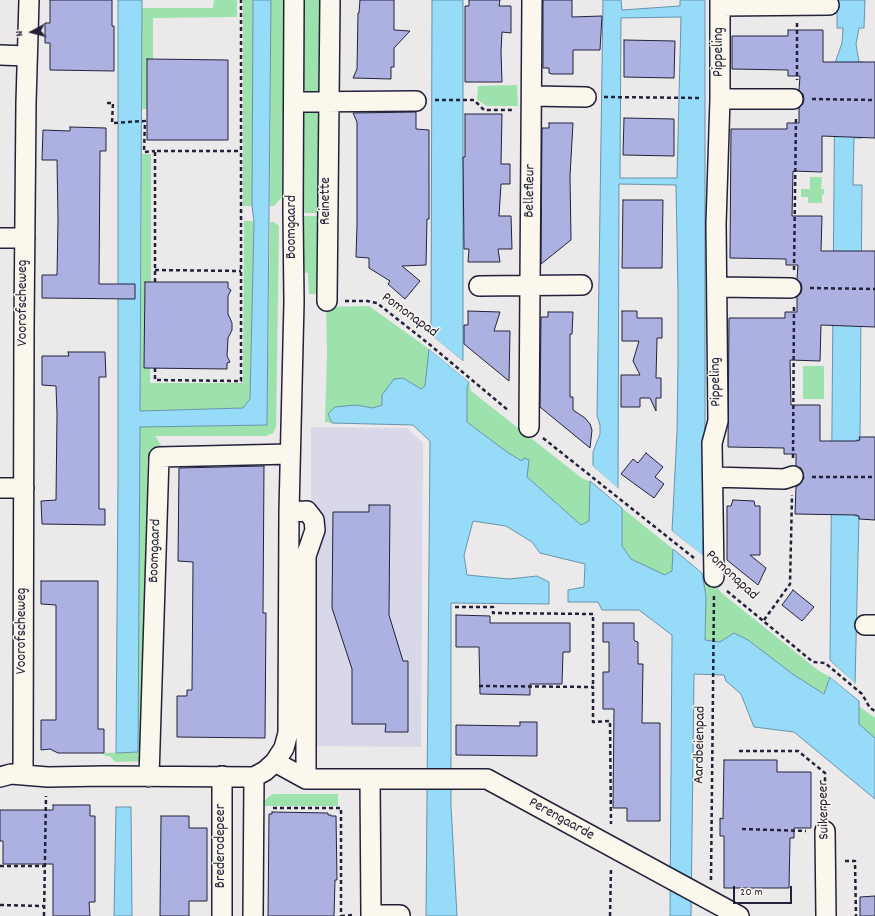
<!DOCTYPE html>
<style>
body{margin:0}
#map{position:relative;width:875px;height:916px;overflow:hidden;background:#ebe9ea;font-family:Dekko,sans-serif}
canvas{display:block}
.north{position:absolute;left:12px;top:12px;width:40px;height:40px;-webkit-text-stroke:3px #fbf7ec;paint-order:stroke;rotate:263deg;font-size:11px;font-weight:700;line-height:16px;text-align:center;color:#22223b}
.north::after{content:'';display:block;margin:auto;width:14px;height:18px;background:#22223b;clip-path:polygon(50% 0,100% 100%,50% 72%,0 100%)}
.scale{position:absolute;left:733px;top:886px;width:59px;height:18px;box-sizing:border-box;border:2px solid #22223b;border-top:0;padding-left:5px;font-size:12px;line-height:14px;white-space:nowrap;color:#22223b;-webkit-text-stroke:3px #fbf7ec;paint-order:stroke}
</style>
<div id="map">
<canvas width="875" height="916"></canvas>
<div class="north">N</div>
<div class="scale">20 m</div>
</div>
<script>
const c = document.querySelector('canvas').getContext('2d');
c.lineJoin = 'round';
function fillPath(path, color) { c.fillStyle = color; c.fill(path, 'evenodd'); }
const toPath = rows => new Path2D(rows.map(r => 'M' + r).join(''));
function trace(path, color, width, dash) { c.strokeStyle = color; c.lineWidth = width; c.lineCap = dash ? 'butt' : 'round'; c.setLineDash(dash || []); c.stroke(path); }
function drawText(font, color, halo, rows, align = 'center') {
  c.font = font + ' Dekko,sans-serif'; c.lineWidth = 3; c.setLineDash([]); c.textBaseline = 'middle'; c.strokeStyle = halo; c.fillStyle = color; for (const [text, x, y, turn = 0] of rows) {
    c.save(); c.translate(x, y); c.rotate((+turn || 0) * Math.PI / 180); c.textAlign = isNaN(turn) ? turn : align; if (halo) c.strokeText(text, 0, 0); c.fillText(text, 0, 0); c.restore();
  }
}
fillPath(toPath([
 [311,427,407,428,423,443,421,747,312,746]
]), '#d8d8e8');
fillPath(toPath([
 [214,0,237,0,237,17,153,18,153,60,147,60,147,109,141,109,142,8,213,8],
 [243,0,253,0,252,206,243,206],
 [271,0,284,0,282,197,274,206,270,206],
 [303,0,323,0,321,90,316,93,309,93,305,90,302,84],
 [517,85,518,106,486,106,477,99,478,86],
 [309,110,320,112,322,213,302,213,303,116,305,112],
 [142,154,151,154,151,282,145,282,144,368,150,368,150,383,243,383,244,221,254,221,250,399,243,408,140,411],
 [810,177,822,177,821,189,824,189,824,194,822,195,822,203,808,203,808,197,801,197,801,189,810,189],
 [302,216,322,216,322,294,309,294,308,273,302,272],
 [270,222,274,222,279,226,276,427,273,433,266,436,155,436,165,451,156,451,147,460,146,749,151,761,115,762,110,756,105,756,104,753,138,752,140,427,267,425],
 [369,306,429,349,426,386,421,389,403,378,382,405,373,408,356,405,328,414,332,423,325,422,327,353,326,307],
 [803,366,824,366,824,399,803,399],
 [469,382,471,391,583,479,590,481,589,521,581,525,526,477,523,461,507,452,467,422,467,388],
 [622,508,673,549,672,571,665,575,631,559,622,546],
 [702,573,724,595,819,671,830,677,824,694,794,675,748,640,734,633,720,642,705,640,706,596],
 [859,706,875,718,875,738,859,724],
 [273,794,338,794,338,806,265,806,265,801,267,798]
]), '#9de1ac');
const water = toPath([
 [118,0,142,0,140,411,243,408,250,399,254,221,252,206,253,0,271,0,267,425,140,427,138,752,116,753,118,478,118,0],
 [432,0,463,0,463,361,431,335,432,0],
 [603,0,621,0,622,10,680,6,680,0,705,0,705,478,703,556,672,531,677,432,678,362,678,291,676,185,619,184,618,489,593,466,593,452,600,434,600,425,597,416,603,0],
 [681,17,677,178,620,178,621,18,681,17],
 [837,0,865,0,864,28,859,28,856,44,859,62,863,62,862,138,854,138,853,185,862,185,860,440,856,440,855,449,855,516,859,516,855,684,830,660,835,63,842,43,843,28,837,28,837,0],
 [429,349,469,382,467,388,467,422,507,452,522,461,524,458,529,460,527,477,581,525,589,521,590,481,622,508,622,546,631,559,665,575,672,571,673,549,702,573,706,596,705,640,720,642,734,633,748,640,794,675,824,694,830,677,859,701,859,724,875,738,875,799,794,732,754,727,741,694,726,681,724,675,694,674,691,916,670,916,672,635,639,610,602,610,598,602,568,602,568,590,584,587,585,564,540,553,532,542,506,526,473,521,464,555,467,575,509,579,537,576,549,582,549,604,451,603,451,806,457,916,426,916,430,441,413,425,332,423,328,414,335,407,356,405,373,408,382,405,382,395,394,379,403,378,421,389,425,386,429,349],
 [116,807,131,807,132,916,114,916,116,807]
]);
fillPath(water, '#96dcf8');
trace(water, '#6892ac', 1);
fillPath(toPath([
 [429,333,463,361,465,362,462,362,430,337],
 [428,347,469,380,469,382,429,349,427,348],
 [591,464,593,466,620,490,617,490,591,467],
 [589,479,591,479,624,507,624,509],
 [670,529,672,531,705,557,702,557,671,532],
 [672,547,675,547,703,571,705,575],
 [828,659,857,685,853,685,829,662],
 [830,675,860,699,861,702,829,676]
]), '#ebe9ea');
const building = toPath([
 [50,0,112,0,112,26,114,26,114,71,50,70,50,43,45,43,45,23,50,23,50,0],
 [360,0,394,0,394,30,410,31,394,48,394,67,391,67,391,79,353,78,357,69,358,13,359,13,360,0],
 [469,0,500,0,499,6,511,6,511,33,502,32,501,52,502,82,465,82,465,6,469,6,469,0],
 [543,0,572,0,572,17,602,16,600,50,573,50,573,74,552,74,549,73,549,68,543,68,543,0],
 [788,30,823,30,823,62,875,62,875,138,822,136,822,172,793,171,792,216,822,216,821,251,875,251,875,327,821,325,820,361,790,360,791,405,820,405,820,441,856,441,860,440,859,437,875,437,875,520,859,519,859,516,855,515,795,514,796,487,801,483,804,478,803,472,801,468,796,466,796,454,784,454,784,448,728,447,729,318,785,318,785,312,797,312,797,297,801,293,802,288,801,283,797,279,798,265,786,265,786,259,730,258,731,129,787,129,787,123,799,123,799,108,803,104,804,99,803,94,799,90,800,76,788,76,788,70,732,69,732,36,788,36,788,30],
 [624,40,675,41,674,78,624,77,624,40],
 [147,59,228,60,228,140,147,140,147,59],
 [416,112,416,129,429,130,429,219,427,219,426,265,402,266,420,281,405,299,388,284,390,281,369,268,369,258,356,257,357,225,357,122,353,113,416,112],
 [465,114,502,114,501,164,510,164,510,184,501,184,499,216,511,216,512,249,498,249,500,262,468,262,469,249,464,249,463,157,465,157,465,114],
 [624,118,674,119,674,156,623,155,624,118],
 [549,123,573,123,570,176,571,240,541,264,542,128,549,128,549,123],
 [70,127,106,128,106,151,100,151,99,284,135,284,135,299,42,298,42,275,57,275,58,219,57,160,42,160,43,130,70,131,70,127],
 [623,200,663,200,662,268,622,268,623,200],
 [145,282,228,282,228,288,231,290,228,296,228,314,232,323,232,330,228,338,227,356,230,362,227,363,227,369,144,368,145,282],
 [468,311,500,312,494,331,510,331,509,381,464,344,464,325,468,325,468,311],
 [622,311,637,311,637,318,662,318,662,338,657,338,656,378,661,378,661,398,656,398,656,411,650,398,640,398,640,407,621,407,621,375,640,375,633,361,639,341,622,341,622,311],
 [548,312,573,312,572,334,570,334,570,397,573,397,573,410,585,418,590,424,592,430,590,448,540,407,541,317,548,317,548,312],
 [68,352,105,352,106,377,99,377,99,509,105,509,105,525,42,524,41,501,56,500,57,414,56,386,42,385,42,356,69,356,68,352],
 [646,453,663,467,655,477,664,484,654,498,621,474,633,459,638,463,646,453],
 [264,466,263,613,266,613,265,738,177,737,177,696,187,696,187,690,192,690,193,562,178,561,179,468,264,466],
 [733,500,754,501,755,506,760,506,760,555,750,555,766,568,758,585,727,560,727,506,731,506,733,500],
 [369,505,390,505,389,615,403,661,408,661,408,732,385,732,386,724,352,724,352,669,332,608,333,512,369,512,369,505],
 [41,581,98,581,98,729,104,729,104,753,58,753,50,749,41,750,41,720,56,720,56,605,41,604,41,581],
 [793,590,814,607,802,621,782,605,793,590],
 [456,615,490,616,490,623,570,623,570,652,563,652,562,684,530,684,530,695,480,694,479,647,456,647,456,615],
 [603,623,634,623,634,640,635,641,638,642,638,664,643,664,642,723,660,723,660,821,627,821,627,808,613,808,614,709,603,709,603,672,609,672,609,642,603,642,603,623],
 [520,722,537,722,537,756,456,755,456,725,520,726,520,722],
 [724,760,777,760,777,772,811,772,811,828,794,828,794,838,790,838,789,888,724,888,724,836,720,836,720,818,723,819,724,760],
 [53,805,90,805,90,816,95,816,95,902,89,902,90,916,53,916,53,864,3,864,3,841,0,841,0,810,53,810,53,805],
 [272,812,328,813,328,815,331,815,331,816,336,816,337,880,335,880,334,916,268,916,269,814,272,814,272,812],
 [161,816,189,816,189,828,207,828,207,901,189,901,189,916,160,916,161,816],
 [875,896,875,916,860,916,860,897,875,896]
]);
fillPath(building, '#adb1e2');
trace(building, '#22223b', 1);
const minor = toPath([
 [720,6,829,5],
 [0,55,27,56],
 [532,96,586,97],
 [720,99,793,99],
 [294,102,416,101],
 [0,238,25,238],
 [479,286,582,285],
 [717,287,791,288],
 [327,301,330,0],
 [529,427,532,0],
 [713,477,784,479,793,476],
 [0,488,24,488],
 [289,512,307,511,314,520,315,530,306,556,306,779],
 [714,577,712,443,718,421,716,224,720,99,720,0],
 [865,625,875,625],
 [275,762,306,779,487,779,739,916],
 [23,775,24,328,26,103,29,0],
 [0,777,11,774,48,777,106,776,254,777,265,771,275,762,284,748,288,733,289,512,294,302,293,213,294,0],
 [149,777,159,457,290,454],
 [370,779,371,915,400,915],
 [825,831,826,916],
 [222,916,222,776],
 [253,916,254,777]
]);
trace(minor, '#22223b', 22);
trace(toPath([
 [797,23,797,80],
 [604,97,701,98],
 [812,99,875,100],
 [435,100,474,100,484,110,512,110],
 [107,103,113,103,112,123,145,121,144,152,155,151],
 [155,270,241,271],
 [794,270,796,117],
 [155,282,155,151,241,151],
 [810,288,875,289],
 [345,301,367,301,377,303,429,344,509,411],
 [155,368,155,380,241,381,241,0],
 [543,438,694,558],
 [793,458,794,307],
 [812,477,875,477],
 [727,591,813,662,825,663,862,694,870,708,875,711],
 [455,607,493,607,493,613,593,614,593,687],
 [764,620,790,584,792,495],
 [479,686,593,687,593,722,610,721,611,824],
 [739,751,798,751,825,773,825,813],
 [273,808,341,808,341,916],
 [742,829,806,831],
 [845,861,855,861,856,916],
 [0,866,45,866],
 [711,880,714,595],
 [0,905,44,906],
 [44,916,46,796],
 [341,916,353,915],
 [610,916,611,869]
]), '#22223b', 2.5, [4, 3]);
trace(minor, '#fbf7ec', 19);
drawText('15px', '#22223b', '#fbf7ec', [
 ["Pippeling",720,52,-90],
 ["Bellefleur",531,191,-89],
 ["Reinette",327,201,-90],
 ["Boomgaard",293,227,-90],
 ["Voorofscheweg",24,303,-90],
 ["Pomonapad",409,316,36],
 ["Pippeling",717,382,-91],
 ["Boomgaard",156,551,-88],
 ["Pomonapad",731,576,43],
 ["Voorofscheweg",23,631,-90],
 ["Aardbeienpad",701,745,-89],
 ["Suikerpeer",825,810,-91],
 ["Perengaarde",561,820,29],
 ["Brederodepeer",222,846,-90]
]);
</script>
